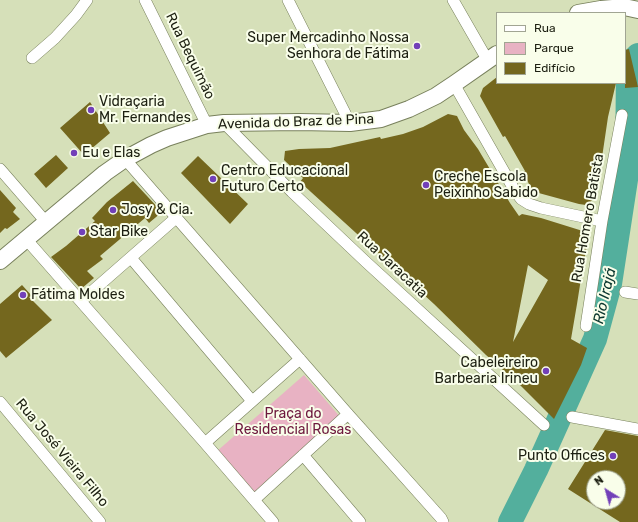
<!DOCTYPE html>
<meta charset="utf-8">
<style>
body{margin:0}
#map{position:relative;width:638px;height:522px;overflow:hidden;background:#d6e0b9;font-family:Rubik,sans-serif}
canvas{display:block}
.legend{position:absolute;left:496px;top:12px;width:130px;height:72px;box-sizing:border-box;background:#f9feea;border:1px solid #a1a593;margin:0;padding:5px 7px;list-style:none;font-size:12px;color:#1c1f11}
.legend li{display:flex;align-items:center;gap:8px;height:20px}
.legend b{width:20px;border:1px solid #a1a593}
.north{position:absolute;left:586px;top:470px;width:40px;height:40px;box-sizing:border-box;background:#f9feea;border:1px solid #a1a593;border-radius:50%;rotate:323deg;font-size:11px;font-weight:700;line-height:16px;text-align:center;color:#1c1f11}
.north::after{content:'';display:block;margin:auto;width:14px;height:18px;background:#7240b8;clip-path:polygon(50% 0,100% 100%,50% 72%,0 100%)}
</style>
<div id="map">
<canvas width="638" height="522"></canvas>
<ul class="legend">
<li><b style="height:5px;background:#fff"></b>Rua</li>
<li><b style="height:11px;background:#e8b2c3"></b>Parque</li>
<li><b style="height:11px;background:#74671e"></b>Edifício</li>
</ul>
<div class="north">N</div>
</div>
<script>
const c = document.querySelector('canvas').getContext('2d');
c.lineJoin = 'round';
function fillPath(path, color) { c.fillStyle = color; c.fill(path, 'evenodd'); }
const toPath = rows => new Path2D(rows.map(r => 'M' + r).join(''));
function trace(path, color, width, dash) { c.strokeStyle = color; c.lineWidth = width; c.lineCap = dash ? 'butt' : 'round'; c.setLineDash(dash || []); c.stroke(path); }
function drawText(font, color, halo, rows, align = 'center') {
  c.font = font + ' Rubik,sans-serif'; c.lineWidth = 4; c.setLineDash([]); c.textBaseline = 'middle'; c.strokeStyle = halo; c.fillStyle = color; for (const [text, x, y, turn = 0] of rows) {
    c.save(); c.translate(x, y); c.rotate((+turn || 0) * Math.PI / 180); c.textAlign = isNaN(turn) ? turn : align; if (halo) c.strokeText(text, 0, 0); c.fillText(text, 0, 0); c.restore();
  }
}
fillPath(toPath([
 [304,375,341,418,252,494,216,452]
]), '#e8b2c3');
trace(toPath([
 [510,522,536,470,595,339,610,284,627,173,628,65,638,55]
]), '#53af9d', 24);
fillPath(toPath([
 [629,49,638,87,625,88,625,50],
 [497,77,497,83,616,83,608,117,600,171,594,199,586,205,579,204,535,192,531,188,523,172,525,171,505,136,503,137,480,96,483,88],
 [90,102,110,133,84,155,60,128],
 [448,114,457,116,464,130,478,149,510,203,519,216,522,214,541,218,586,232,589,236,583,266,577,304,571,339,587,348,581,365,554,419,519,384,486,355,434,304,300,182,303,178,284,160,285,151,299,149,330,148,380,137,381,139,403,134,423,127],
 [528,265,548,280,513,342],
 [56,155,68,168,46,188,34,174],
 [198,156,248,204,230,224,181,173],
 [133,181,162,212,149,223,145,218,100,256,103,259,87,271,94,278,81,289,51,257,66,246,95,221,92,218,107,202],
 [0,190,16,208,13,212,20,219,7,229,5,228,0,233],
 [22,285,32,296,29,297,52,320,6,358,0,351,0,304],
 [605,430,638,436,638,522,620,522,568,489],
 [594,478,618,478,618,502,594,502]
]), '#74671e');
const street = toPath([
 [145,0,207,125],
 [288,0,350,123],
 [453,0,488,61],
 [32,58,55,38,76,15,87,0],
 [454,84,515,191,521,199,529,204,541,208,602,221],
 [224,123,292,192,366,262,544,425],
 [125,159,348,414,441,518,443,522],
 [0,169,46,222],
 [26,239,205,443,273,522],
 [131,258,252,401],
 [625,292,638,294],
 [81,301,177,217],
 [586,326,602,221,622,115],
 [0,402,100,522],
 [572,417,638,429],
 [205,443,300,359],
 [303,455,360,522],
 [254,500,348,414]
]);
const secondary = toPath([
 [578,13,601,9,624,7,638,10],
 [0,261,105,173,125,159,151,145,167,138,207,125,224,123,299,122,350,123,381,119,409,109,436,96,454,84,497,54]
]);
trace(street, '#78805c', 12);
trace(secondary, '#78805c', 18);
trace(street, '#fff', 11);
trace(secondary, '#fff', 16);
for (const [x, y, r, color] of [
 [417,46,4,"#7240b8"],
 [91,110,4,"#7240b8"],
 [74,153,4,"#7240b8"],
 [213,179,4,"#7240b8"],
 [426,185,4,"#7240b8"],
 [113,210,4,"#7240b8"],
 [82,232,4,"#7240b8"],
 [23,295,4,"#7240b8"],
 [546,371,4,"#7240b8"],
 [613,456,4,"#7240b8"]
]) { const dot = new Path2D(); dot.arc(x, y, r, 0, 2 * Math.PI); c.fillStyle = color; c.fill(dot); trace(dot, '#f9feea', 1.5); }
drawText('14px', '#1c1f11', '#f9feea', [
 ["Super Mercadinho Nossa",409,38,"right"],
 ["Senhora de Fátima",409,54,"right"],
 ["Vidraçaria",99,102],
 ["Mr. Fernandes",99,118],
 ["Eu e Elas",82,153],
 ["Centro Educacional",221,171],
 ["Futuro Certo",221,187],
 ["Creche Escola",434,177],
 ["Peixinho Sabido",434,193],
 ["Josy & Cia.",121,210],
 ["Star Bike",90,232],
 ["Fátima Moldes",31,295],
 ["Cabeleireiro",538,363,"right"],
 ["Barbearia Irineu",538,379,"right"],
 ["Punto Offices",605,456,"right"]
], 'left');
drawText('14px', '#1c1f11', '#f9feea', [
 ["Rua Bequimão",190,56,64],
 ["Avenida do Braz de Pina",296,122,-2],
 ["Rua Homero Batista",588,218,-80],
 ["Rua Jaracatia",392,265,43],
 ["Rua José Vieira Filho",62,453,50]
]);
drawText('14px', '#6d183d', '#f9feea', [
 ["Praça do",293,414],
 ["Residencial Rosas",293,430]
]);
drawText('italic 15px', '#0b372f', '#f9feea', [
 ["Rio Irajá",605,296,-77]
]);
</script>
